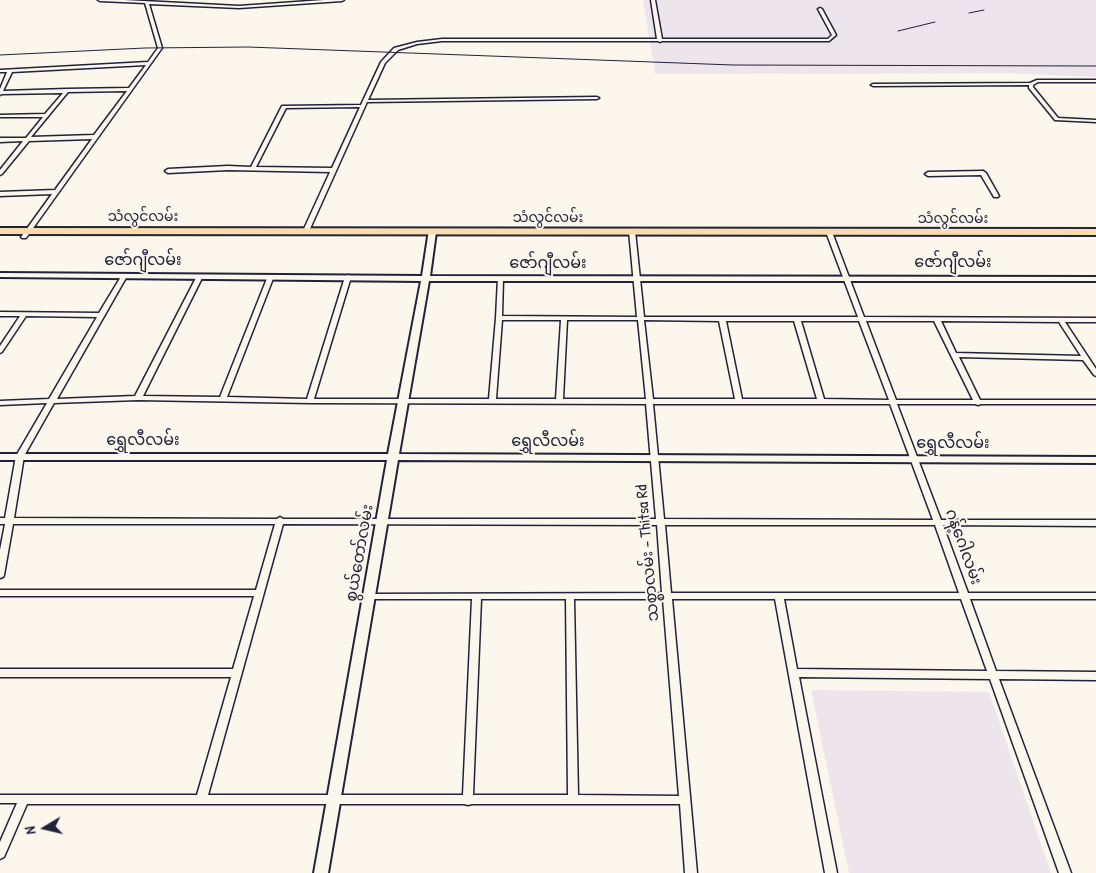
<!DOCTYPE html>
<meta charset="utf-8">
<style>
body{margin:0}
#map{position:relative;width:1096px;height:873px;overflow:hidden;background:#fbf7ec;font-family:"Patrick Hand",sans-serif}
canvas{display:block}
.north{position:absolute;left:20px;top:803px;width:50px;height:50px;-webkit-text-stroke:4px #fbf7ec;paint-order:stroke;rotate:261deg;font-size:14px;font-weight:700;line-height:20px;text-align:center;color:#22223b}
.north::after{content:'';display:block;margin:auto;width:18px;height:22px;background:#22223b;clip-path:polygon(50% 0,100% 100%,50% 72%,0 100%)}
</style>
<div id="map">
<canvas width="1096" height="873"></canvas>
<div class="north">N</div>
</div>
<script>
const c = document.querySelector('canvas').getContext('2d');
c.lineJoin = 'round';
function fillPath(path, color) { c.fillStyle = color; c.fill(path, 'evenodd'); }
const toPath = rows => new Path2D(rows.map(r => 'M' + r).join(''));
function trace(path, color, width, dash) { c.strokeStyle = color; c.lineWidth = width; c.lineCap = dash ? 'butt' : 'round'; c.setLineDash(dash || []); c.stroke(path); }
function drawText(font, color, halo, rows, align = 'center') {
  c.font = font + ' "Patrick Hand","Noto Sans Myanmar",sans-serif'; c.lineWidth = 4; c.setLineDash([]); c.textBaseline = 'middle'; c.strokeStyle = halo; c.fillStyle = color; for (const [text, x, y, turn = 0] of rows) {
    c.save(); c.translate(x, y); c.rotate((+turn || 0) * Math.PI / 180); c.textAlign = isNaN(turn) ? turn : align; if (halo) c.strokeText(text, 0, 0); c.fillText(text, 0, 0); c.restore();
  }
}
fillPath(toPath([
 [643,0,1096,0,1096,77,1009,73,655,74],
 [811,690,989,692,1051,873,849,873]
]), '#ede5ec');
const minor = toPath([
 [98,0,124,0,239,6,324,0,344,0,342,1,239,8,149,4,162,48,26,238,22,238,21,237,52,194,0,196,0,192,55,190,92,139,29,141,2,174,0,175,0,170,23,141,0,142,0,138,26,138,43,117,0,117,0,115,45,114,63,93,2,94,0,95,0,89,7,72,0,72,0,70,148,62,158,48,145,3,100,1,98,0],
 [146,65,129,88,67,89,3,91,12,72,146,65],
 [127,91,94,135,31,137,68,92,127,91],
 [651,0,655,0,662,39,828,39,832,35,818,9,820,8,822,9,836,35,829,41,662,41,660,42,658,41,442,41,417,44,398,50,385,63,368,100,597,97,599,98,597,99,367,102,309,231,306,233,303,231,330,172,228,170,168,173,165,171,168,169,228,166,251,167,282,106,361,105,381,62,394,48,417,42,442,39,657,39,651,0],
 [360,107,332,168,256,167,286,108,360,107],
 [1037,80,1096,80,1096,82,1038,82,1033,85,1033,87,1058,118,1096,120,1096,122,1055,120,1029,88,1029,85,873,86,871,85,873,84,1030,83,1037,80],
 [983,171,986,173,999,196,998,197,994,197,981,175,928,176,925,174,928,172,983,171],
 [632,229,635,231,644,317,858,317,826,232,829,230,832,232,864,317,1096,318,1096,322,1065,322,1096,369,1096,376,1094,375,1083,360,959,357,980,400,1096,400,1096,404,981,404,978,405,975,404,897,404,941,520,1096,520,1096,526,943,525,968,593,1096,593,1096,599,970,599,996,671,1096,672,1096,680,999,679,1071,873,1059,873,990,679,799,677,837,873,825,873,775,599,672,599,697,873,685,873,680,804,472,804,468,805,464,804,27,804,4,857,0,859,0,842,17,803,0,803,0,795,197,795,231,677,0,677,0,669,233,669,254,596,0,596,0,590,256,590,275,524,13,524,4,575,3,577,0,578,0,550,5,524,0,524,0,518,5,518,16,456,47,403,0,405,0,401,49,399,97,317,26,316,2,352,0,353,0,346,20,316,0,316,0,312,99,313,122,275,126,275,127,276,57,399,135,396,197,276,198,275,202,275,203,276,143,396,220,397,268,276,269,275,273,275,274,276,227,397,307,399,345,277,348,275,351,277,314,399,489,399,496,318,498,278,500,277,503,279,502,316,637,317,629,231,632,229],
 [502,320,561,320,556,399,496,399,502,320],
 [567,320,638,320,646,399,563,399,567,320],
 [644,320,719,321,735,399,653,399,644,320],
 [726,321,794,321,817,399,742,399,726,321],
 [801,321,859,321,889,400,824,399,801,321],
 [866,321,934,321,973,400,896,400,866,321],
 [941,321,1059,322,1081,356,956,353,941,321],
 [138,400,310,403,646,404,656,519,283,519,280,517,277,519,14,518,24,456,54,403,138,400],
 [653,404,890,404,933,520,664,519,653,404],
 [283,524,657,525,662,593,366,594,365,596,366,598,369,599,472,599,463,795,208,795,283,524],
 [665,525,935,525,959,593,671,593,665,525],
 [481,599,566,599,568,795,473,795,481,599],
 [574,599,663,599,679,796,578,795,574,599],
 [784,599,961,599,987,671,797,669,784,599]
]);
const tertiary = toPath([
 [429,230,432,230,436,232,430,276,1096,277,1096,281,429,281,399,454,1096,457,1096,463,398,460,328,873,314,873,387,460,0,460,0,454,388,454,421,281,0,277,0,273,422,276,429,230]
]);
const primary = toPath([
 [0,228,1096,229,1096,235,0,234,0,228]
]);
trace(minor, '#22223b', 3);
trace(tertiary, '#22223b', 4);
trace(primary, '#22223b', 4);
fillPath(minor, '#fbf7ec');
fillPath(tertiary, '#fbf7ec');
fillPath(primary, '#fcdcac');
trace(toPath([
 [969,13,984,10],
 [898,31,935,22],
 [0,55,145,48,248,47,733,65,1096,66]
]), '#22223b', 1);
drawText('14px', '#22223b', '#fbf7ec', [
 ["သံလွင်လမ်း",143,217],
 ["သံလွင်လမ်း",548,218],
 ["သံလွင်လမ်း",953,219]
]);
drawText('16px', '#22223b', '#fbf7ec', [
 ["ဇော်ဂျီလမ်း",143,261],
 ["ဇော်ဂျီလမ်း",953,263],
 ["ဇော်ဂျီလမ်း",548,264],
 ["ရွှေလီလမ်း",143,441],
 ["ရွှေလီလမ်း",548,442],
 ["ရွှေလီလမ်း",953,444],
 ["ဂန့်ဂေါလမ်း",963,547,70],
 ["စွယ်တော်လမ်း",360,553,-80],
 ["သစ္စာလမ်း - Thitsa Rd",648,553,-95]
]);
</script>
